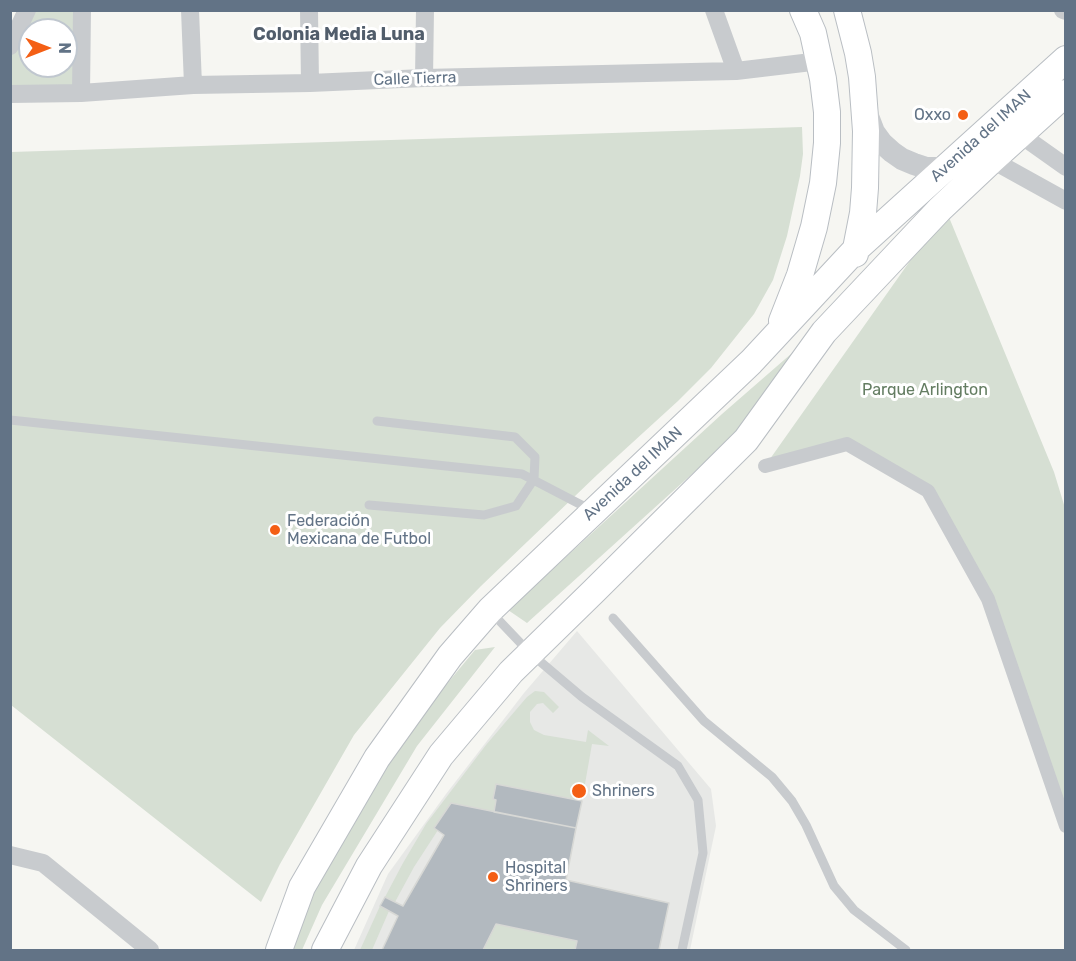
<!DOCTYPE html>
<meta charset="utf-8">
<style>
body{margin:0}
#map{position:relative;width:1076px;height:961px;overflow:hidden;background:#f6f6f2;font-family:Rubik,sans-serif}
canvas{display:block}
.frame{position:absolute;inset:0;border:12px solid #627386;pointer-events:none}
.north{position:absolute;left:18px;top:18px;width:60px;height:60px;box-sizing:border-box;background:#fff;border:2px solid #c0c7cf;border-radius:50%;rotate:90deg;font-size:16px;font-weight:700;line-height:24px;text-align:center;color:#627386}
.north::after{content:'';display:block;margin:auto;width:21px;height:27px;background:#f45f15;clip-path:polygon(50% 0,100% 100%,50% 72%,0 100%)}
</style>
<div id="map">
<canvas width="1076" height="961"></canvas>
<div class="frame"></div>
<div class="north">N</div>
</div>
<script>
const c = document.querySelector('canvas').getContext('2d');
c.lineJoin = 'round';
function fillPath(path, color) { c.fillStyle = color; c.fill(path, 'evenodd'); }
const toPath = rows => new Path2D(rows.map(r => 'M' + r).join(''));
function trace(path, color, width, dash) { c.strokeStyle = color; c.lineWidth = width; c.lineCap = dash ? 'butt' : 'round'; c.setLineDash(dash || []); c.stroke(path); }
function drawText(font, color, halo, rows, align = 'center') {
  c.font = font + ' Rubik,sans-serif'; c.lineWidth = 6; c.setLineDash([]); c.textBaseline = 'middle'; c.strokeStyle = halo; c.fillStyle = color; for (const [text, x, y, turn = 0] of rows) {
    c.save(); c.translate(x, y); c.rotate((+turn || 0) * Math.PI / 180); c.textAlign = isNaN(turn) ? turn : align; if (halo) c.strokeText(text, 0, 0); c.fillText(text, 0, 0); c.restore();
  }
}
fillPath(toPath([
 [577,631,711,789,716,826,690,950,354,950,388,874,446,794,524,693]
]), '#e7e8e6');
fillPath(toPath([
 [27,11,82,11,81,93,11,94,11,46],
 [30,30,66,30,66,66,30,66],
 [802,127,803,154,800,176,787,236,773,280,754,314,711,368,678,401,598,474,481,586,440,628,354,735,280,864,261,902,11,705,11,152],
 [946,210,1054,472,1065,508,1065,825,988,599,928,491,847,444,765,466],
 [807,340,744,427,527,623,508,610,722,414],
 [495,647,417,746,322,905,302,950,291,950,295,930,357,811,411,727,475,650],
 [535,691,544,692,559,707,553,713,543,703,537,704,530,712,530,722,534,730,544,735,586,742,588,730,609,746,592,744,582,801,497,784,494,799,496,800,494,812,451,803,434,827,438,830,414,867,395,902,385,897,403,863,426,824,486,745,527,697],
 [380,906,389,911,372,950,360,950],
 [496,924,577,941,575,950,483,950]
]), '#d6dfd3');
const building = toPath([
 [496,784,582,801,576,828,494,812,496,800,493,799,496,784],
 [451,803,576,828,566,880,669,903,659,950,575,950,577,941,496,924,483,950,382,950,398,916,380,906,385,897,403,906,444,835,434,828,451,803]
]);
fillPath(building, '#b2b9bf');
trace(building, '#d7d8d5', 1.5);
const secondary = toPath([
 [847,10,858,53,862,77,866,131,865,188,863,213,855,254],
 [782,321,800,275,814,227,823,183,827,143,827,112,823,79,813,33,803,10],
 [279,950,302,887,377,758,450,656,490,610,751,362,857,248,1066,59],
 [325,950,369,866,441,755,511,672,594,591,746,440,824,332,940,209,992,160,1066,93]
]);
trace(secondary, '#b9bec3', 28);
trace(toPath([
 [10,420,522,474,593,511],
 [369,505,484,515,516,506,534,479,535,457,515,437,377,421],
 [491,612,530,653,582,697,678,766,698,800,703,853,682,950],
 [613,618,704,721,772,777,792,801,806,825,834,886,854,910,906,950]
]), '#c8cbce', 9);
trace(toPath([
 [765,466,847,444,928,491,988,599,1066,826]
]), '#c8cbce', 14);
trace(toPath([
 [190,10,193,85],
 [309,10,310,83],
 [714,10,736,71],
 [1063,10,1066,11],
 [10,46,27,10],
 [424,78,425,10],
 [81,93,82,10],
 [10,94,81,93,193,85,310,83,424,78,736,71,820,61],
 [1011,128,1066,167],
 [983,155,1066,201],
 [10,855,43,863,150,950]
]), '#c8cbce', 18);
trace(toPath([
 [866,111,874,132,882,143,892,152,902,159,914,164,926,168,945,168]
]), '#c8cbce', 22);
trace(secondary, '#fff', 26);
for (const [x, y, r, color] of [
 [963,115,6,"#f45f15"],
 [275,530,6,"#f45f15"],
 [579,791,8,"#f45f15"],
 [493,877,6,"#f45f15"]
]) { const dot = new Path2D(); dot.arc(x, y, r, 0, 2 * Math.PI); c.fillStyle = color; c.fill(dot); trace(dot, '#fff', 2); }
drawText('16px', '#627386', '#fff', [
 ["Calle Tierra",415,79,-2],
 ["Avenida del IMAN",981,136,-42],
 ["Avenida del IMAN",633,474,-43]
]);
drawText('16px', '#627386', '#fff', [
 ["Oxxo",951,115,"right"],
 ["Federación",287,521],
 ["Mexicana de Futbol",287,539],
 ["Shriners",592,791],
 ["Hospital",505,868],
 ["Shriners",505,886]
], 'left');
drawText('16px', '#647d62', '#fff', [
 ["Parque Arlington",925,390]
]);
drawText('bold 18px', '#515d6b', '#fff', [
 ["Colonia Media Luna",339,35]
]);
</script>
